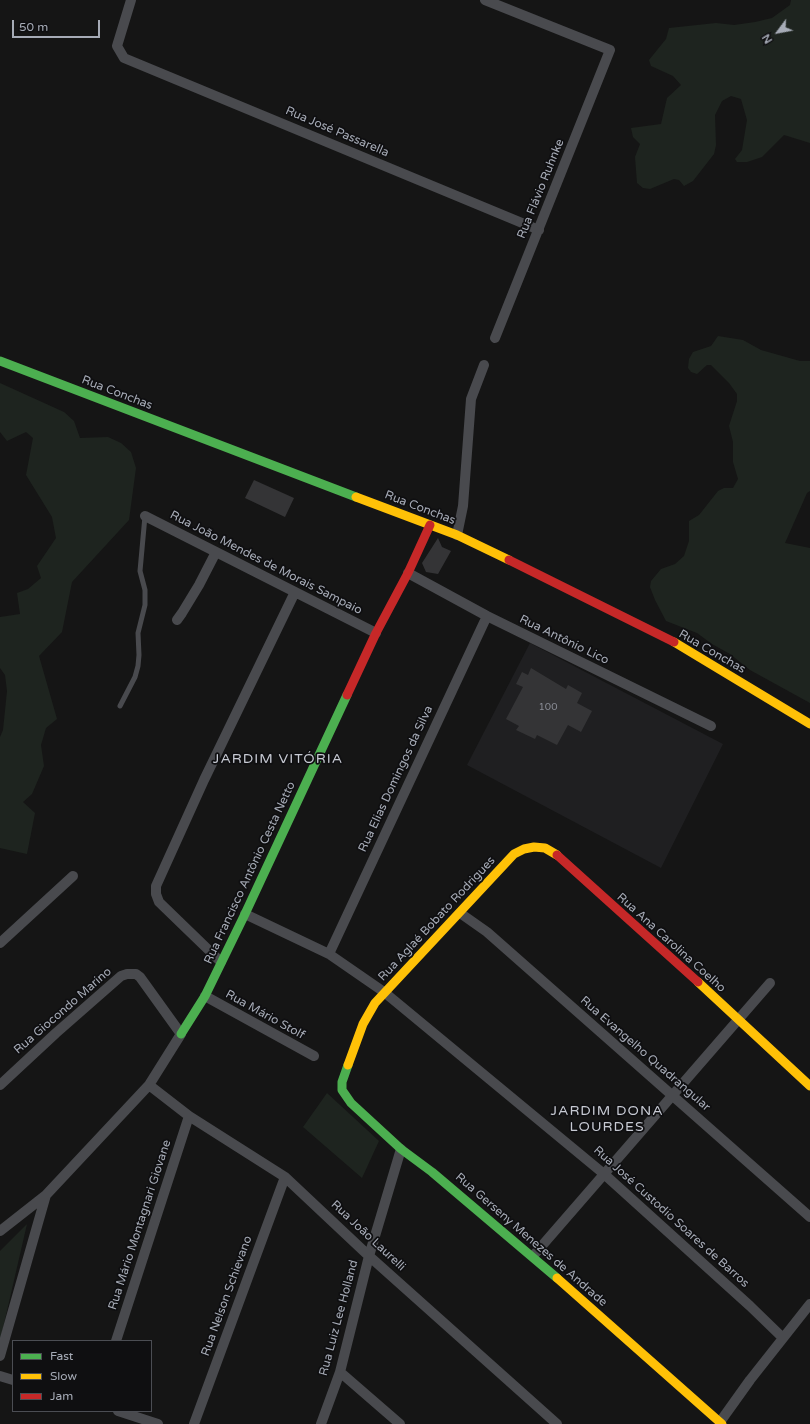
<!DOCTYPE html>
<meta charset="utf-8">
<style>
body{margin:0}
#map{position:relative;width:810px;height:1424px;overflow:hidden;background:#151515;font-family:"Varela Round",sans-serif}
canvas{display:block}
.legend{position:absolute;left:12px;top:1340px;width:140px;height:72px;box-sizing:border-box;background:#0f0f11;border:1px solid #4b4d53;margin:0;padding:5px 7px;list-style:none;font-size:12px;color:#a6abb6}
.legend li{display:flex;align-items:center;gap:8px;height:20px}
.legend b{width:20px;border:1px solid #4b4d53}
.north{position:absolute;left:758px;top:12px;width:40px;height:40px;-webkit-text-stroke:3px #0f0f11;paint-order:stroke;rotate:238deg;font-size:11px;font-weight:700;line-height:16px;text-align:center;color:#a6abb6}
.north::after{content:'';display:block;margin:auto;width:14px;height:18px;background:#a6abb6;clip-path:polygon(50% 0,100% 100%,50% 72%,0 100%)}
.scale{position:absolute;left:12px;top:20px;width:88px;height:18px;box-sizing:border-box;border:2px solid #a6abb6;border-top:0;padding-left:5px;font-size:12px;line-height:14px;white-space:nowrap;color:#a6abb6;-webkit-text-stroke:3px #0f0f11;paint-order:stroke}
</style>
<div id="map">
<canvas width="810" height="1424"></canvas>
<ul class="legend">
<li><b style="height:5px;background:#4caf50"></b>Fast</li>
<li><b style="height:5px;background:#ffc107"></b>Slow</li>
<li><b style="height:5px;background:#c62828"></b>Jam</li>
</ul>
<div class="north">N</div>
<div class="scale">50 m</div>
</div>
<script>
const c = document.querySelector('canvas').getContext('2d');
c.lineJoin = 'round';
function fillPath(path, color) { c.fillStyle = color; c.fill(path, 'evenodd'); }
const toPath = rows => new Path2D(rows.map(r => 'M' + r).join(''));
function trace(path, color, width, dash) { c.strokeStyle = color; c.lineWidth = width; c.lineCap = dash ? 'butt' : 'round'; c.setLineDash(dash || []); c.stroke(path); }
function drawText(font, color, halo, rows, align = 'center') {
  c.font = font + ' "Varela Round",sans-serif'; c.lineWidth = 3.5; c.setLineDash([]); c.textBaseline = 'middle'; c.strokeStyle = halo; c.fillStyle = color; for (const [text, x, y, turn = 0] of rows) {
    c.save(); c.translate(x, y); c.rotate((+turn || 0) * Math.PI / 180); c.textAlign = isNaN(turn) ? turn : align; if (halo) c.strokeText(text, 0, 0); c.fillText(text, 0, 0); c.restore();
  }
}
fillPath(toPath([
 [530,643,723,744,661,868,467,765]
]), '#1f1f21');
fillPath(toPath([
 [791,0,810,0,810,143,784,135,762,157,747,162,737,162,735,159,742,150,747,120,741,99,731,96,722,101,715,115,716,145,714,154,693,181,684,186,679,180,674,179,650,189,643,188,637,183,635,157,640,144,633,137,631,128,661,124,667,98,681,85,673,76,651,66,649,60,666,39,669,28,716,23,734,25,755,22,772,18,790,5],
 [718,336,743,340,761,350,800,361,810,361,810,491,807,493,785,543,810,548,810,703,750,670,730,654,712,644,697,633,666,621,655,600,650,587,651,581,661,569,675,564,684,556,689,541,689,521,699,515,718,491,724,488,733,488,738,479,733,462,733,442,729,426,737,401,737,394,729,383,711,365,707,365,697,374,691,372,688,368,689,359,693,352,711,346],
 [0,383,64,412,74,421,80,438,108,437,121,443,131,452,136,468,129,520,72,582,62,632,39,656,57,719,46,728,41,745,44,766,32,794,23,802,35,813,27,854,0,848,0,737,3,730,7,691,5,675,0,668,0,617,20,614,17,593,28,589,41,578,37,566,56,538,52,517,26,475,33,438,26,432,7,441,0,432],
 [327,1093,379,1141,362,1178,303,1127],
 [27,1224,0,1341,0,1251]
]), '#1e241f');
fillPath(toPath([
 [254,480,294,498,285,517,245,498],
 [438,538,442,547,451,551,438,574,426,572,422,563],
 [531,668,566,689,568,685,582,693,577,703,592,711,581,732,568,725,557,745,537,735,535,739,516,730,519,726,506,719,523,687,516,684,522,672,528,675]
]), '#343436');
trace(toPath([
 [120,706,135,677,138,666,139,655,138,633,145,605,145,590,140,571,145,516]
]), '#494a4e', 5);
trace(toPath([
 [131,0,117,46,124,58,539,230],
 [485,0,610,50,495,338],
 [145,516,376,633],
 [457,535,463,506,471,399,484,365],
 [408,573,487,616,711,726],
 [177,620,182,613,199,585,216,552],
 [460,913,487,932,810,1217],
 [245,914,329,954,384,992,604,1174,750,1306,783,1338],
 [0,943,73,876],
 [329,954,487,616],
 [221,962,159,902,156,894,156,886,204,780,295,592],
 [205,996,314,1056],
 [0,1085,56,1033,121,976,127,974,136,974,140,977,181,1034,149,1085,46,1195,0,1231],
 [149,1085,189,1116,285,1177,369,1256,557,1424],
 [533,1256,770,983],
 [116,1341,189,1116],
 [0,1356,46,1195],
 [340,1372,400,1424],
 [0,1376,13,1380],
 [118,1411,158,1424],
 [720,1422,750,1380,810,1304],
 [194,1424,285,1177],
 [321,1424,340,1372,369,1256,401,1149]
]), '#494a4e', 10);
trace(toPath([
 [0,361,356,497],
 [181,1034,205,996,245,914,347,695],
 [348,1065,342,1082,342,1090,351,1103,401,1149,432,1172,557,1278]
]), '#4caf50', 9);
trace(toPath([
 [356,497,457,535,509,560],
 [674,642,810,724],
 [698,982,810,1086],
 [348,1065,363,1024,375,1003,514,854,524,849,534,847,545,848,557,855],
 [557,1278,722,1424]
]), '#ffc107', 9);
trace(toPath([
 [509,560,674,642],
 [347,695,376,633,408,573,430,525],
 [557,855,698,982]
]), '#c62828', 9);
drawText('10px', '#8a8d96', null, [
 ["100",548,707]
]);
drawText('12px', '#a6abb6', '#0f0f11', [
 ["Rua José Passarella",337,132,23],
 ["Rua Flávio Ruhnke",541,189,-68],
 ["Rua Conchas",117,393,21],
 ["Rua Conchas",420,508,21],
 ["Rua João Mendes de Morais Sampaio",266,563,27],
 ["Rua Antônio Lico",564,640,26],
 ["Rua Conchas",712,652,30],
 ["Rua Elias Domingos da Silva",396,779,-65],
 ["Rua Francisco Antônio Cesta Netto",250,873,-65],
 ["Rua Aglaé Bobato Rodrigues",437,919,-47],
 ["Rua Ana Carolina Coelho",671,943,42],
 ["Rua Giocondo Marino",63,1011,-41],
 ["Rua Mário Stolf",265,1015,29],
 ["Rua Evangelho Quadrangular",645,1054,41],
 ["Rua José Custodio Soares de Barros",671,1217,42],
 ["Rua Mário Montagnari Giovane",140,1225,-72],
 ["Rua João Laurelli",368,1236,43],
 ["Rua Gerseny Menezes de Andrade",531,1240,41],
 ["Rua Nelson Schievano",227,1296,-70],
 ["Rua Luiz Lee Holland",339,1318,-75]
]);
c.letterSpacing = '1px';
drawText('14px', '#c7cad3', '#0f0f11', [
 ["JARDIM VITÓRIA",278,759],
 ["JARDIM DONA",607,1111],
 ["LOURDES",607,1127]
]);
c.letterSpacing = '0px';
</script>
